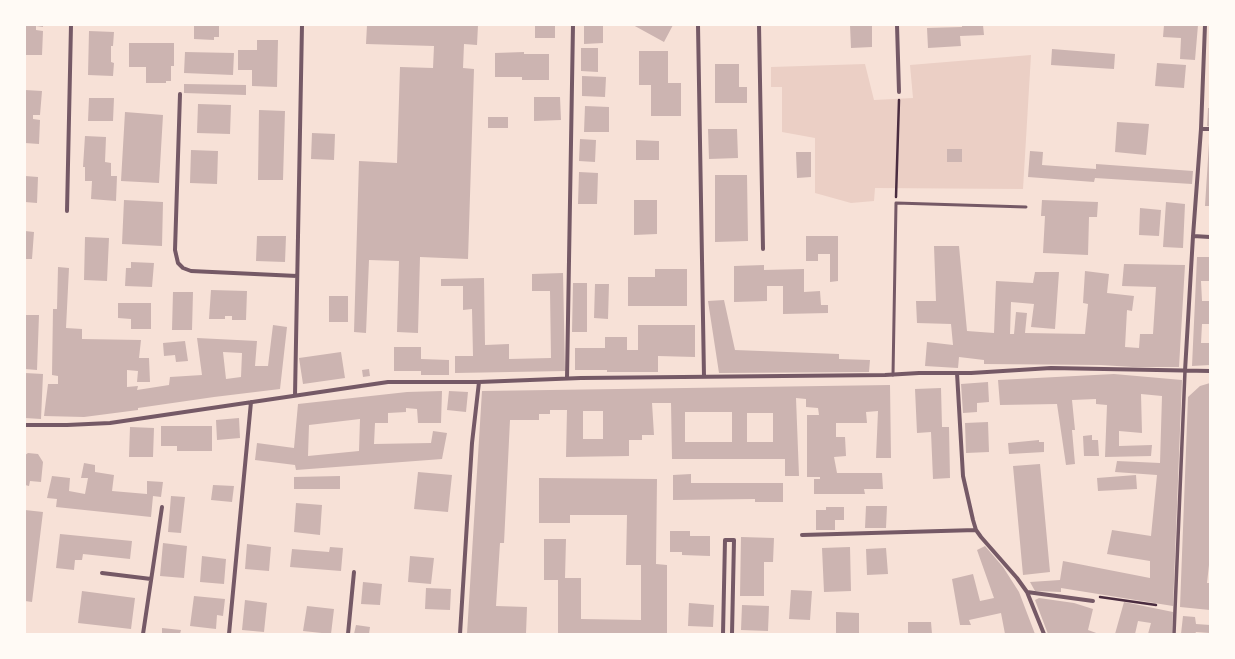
<!DOCTYPE html>
<style>
body{margin:0}
#map{position:relative;width:1235px;height:659px;overflow:hidden;background:#f7e1d7;font-family:Overpass,sans-serif}
canvas{display:block}
.frame{position:absolute;inset:0;border:26px solid #fffaf5;pointer-events:none}
</style>
<div id="map">
<canvas width="1235" height="659"></canvas>
<div class="frame"></div>
</div>
<script>
const c = document.querySelector('canvas').getContext('2d');
c.lineJoin = 'round';
function fillPath(path, color) { c.fillStyle = color; c.fill(path, 'evenodd'); }
const toPath = rows => new Path2D(rows.map(r => 'M' + r).join(''));
function trace(path, color, width, dash) { c.strokeStyle = color; c.lineWidth = width; c.lineCap = dash ? 'butt' : 'round'; c.setLineDash(dash || []); c.stroke(path); }
fillPath(toPath([
 [1031,55,1023,189,875,188,874,201,851,203,815,193,815,138,782,132,782,87,771,87,771,67,865,64,874,100,913,98,910,65]
]), '#ebcfc5');
fillPath(toPath([
 [25,25,43,25,43,27,36,26,36,30,43,31,42,55,25,55],
 [194,25,219,25,219,37,214,37,214,40,194,39],
 [367,25,478,25,477,45,464,44,463,68,474,69,468,259,420,257,418,333,397,332,399,261,369,260,366,333,354,332,359,161,397,163,400,67,433,68,434,46,366,44],
 [535,25,555,25,555,38,535,38],
 [584,25,603,25,603,43,584,44],
 [633,25,673,25,664,42],
 [850,25,872,25,872,47,851,48],
 [962,25,983,25,984,35,960,36,961,46,928,48,927,28,962,27],
 [1164,25,1198,25,1195,60,1180,59,1181,38,1163,37],
 [89,31,114,32,113,46,111,46,111,62,114,63,113,76,88,75],
 [257,40,278,40,277,87,252,86,252,70,238,70,238,50,257,50],
 [129,43,174,43,174,66,171,66,171,81,166,81,166,83,146,83,146,67,129,67],
 [581,48,598,48,598,72,581,71],
 [1052,49,1115,54,1114,69,1051,65],
 [639,51,668,51,668,83,681,83,681,116,651,116,651,85,639,85],
 [185,52,234,53,233,75,184,73],
 [524,52,524,54,549,54,549,80,522,80,522,77,495,77,495,53],
 [1157,63,1186,65,1184,88,1155,86],
 [715,64,739,64,739,87,747,87,747,103,715,103],
 [582,76,606,77,605,97,582,96],
 [184,84,246,85,246,95,184,93],
 [25,90,42,91,40,115,33,115,33,119,40,120,39,144,25,143],
 [534,97,560,97,561,120,534,121],
 [89,98,114,98,113,121,88,121],
 [198,104,231,105,230,134,197,133],
 [585,106,609,107,609,132,584,132],
 [1208,108,1210,108,1210,127,1207,126],
 [259,110,285,111,283,180,258,180],
 [125,112,163,115,159,183,121,181],
 [488,117,508,117,508,128,488,128],
 [1117,122,1149,124,1146,155,1115,152],
 [708,129,737,129,738,158,709,159],
 [312,133,335,134,334,160,311,159],
 [85,136,106,137,105,162,111,163,111,176,117,176,116,201,91,199,92,181,85,181,85,167,83,167],
 [580,139,596,140,595,162,579,161],
 [636,140,659,141,659,160,636,160],
 [1209,143,1210,144,1210,206,1205,206],
 [947,149,962,149,962,162,947,162],
 [191,150,218,151,217,184,190,183],
 [1030,151,1043,152,1042,165,1096,169,1096,164,1193,171,1192,184,1095,178,1094,182,1028,177],
 [796,152,811,152,811,177,797,178],
 [579,172,598,173,597,204,578,204],
 [715,175,747,175,748,241,715,242],
 [25,176,38,177,37,203,25,202],
 [124,200,163,202,162,246,122,244],
 [634,200,657,200,657,234,634,235],
 [1042,200,1098,202,1097,217,1089,217,1088,255,1043,253,1045,216,1041,216],
 [1166,202,1185,204,1183,248,1163,247],
 [1140,208,1161,210,1159,236,1139,235],
 [25,231,34,232,32,259,25,259],
 [257,236,286,236,285,262,256,261],
 [806,236,838,236,838,281,830,282,830,254,818,254,818,261,806,261],
 [85,237,109,238,107,281,84,280],
 [934,246,959,246,967,331,994,333,996,281,1033,283,1035,272,1059,272,1055,329,1031,327,1034,304,1011,302,1010,334,1014,334,1016,312,1027,313,1025,333,1085,334,1088,304,1083,303,1085,271,1109,274,1107,293,1134,296,1132,311,1127,310,1125,347,1139,348,1140,334,1153,334,1156,287,1122,286,1124,264,1185,265,1179,367,1133,367,1101,365,984,364,984,360,959,357,958,368,925,366,927,342,953,345,951,324,917,323,916,301,936,301],
 [1197,257,1210,257,1210,281,1201,281,1202,301,1210,301,1210,324,1202,324,1201,343,1210,343,1210,365,1192,366],
 [131,262,154,263,152,287,125,286,126,268,131,268],
 [764,265,764,270,804,269,804,292,820,291,821,305,828,305,828,313,783,314,783,286,767,286,767,301,734,302,734,266],
 [58,267,69,268,66,328,82,329,82,339,141,340,139,358,149,358,150,382,137,382,138,371,127,370,127,387,138,386,137,390,169,385,170,377,202,375,197,338,257,341,255,366,268,366,273,325,287,327,280,389,214,397,138,408,138,410,84,417,44,416,48,384,58,384,58,376,52,375,53,309,57,309],
 [223,352,242,353,241,377,226,379],
 [655,269,687,269,687,306,628,306,628,277,655,277],
 [563,273,565,371,455,373,455,356,473,356,472,309,463,310,463,286,441,286,441,279,484,278,485,345,509,344,509,359,551,358,550,291,532,291,532,274],
 [573,283,587,283,587,332,572,332],
 [595,284,609,284,608,319,594,318],
 [211,290,247,291,246,320,232,320,232,316,225,316,225,319,209,319],
 [173,292,193,292,192,330,172,330],
 [329,296,348,296,348,322,329,322],
 [724,300,735,350,839,354,839,359,870,360,869,372,719,373,708,301],
 [118,303,151,303,151,329,131,329,131,319,118,318],
 [25,315,39,315,37,370,25,369],
 [638,325,695,325,695,357,658,356,658,372,607,372,607,370,575,370,575,348,605,348,605,337,627,337,627,350,638,350],
 [185,341,188,361,176,362,175,355,164,356,163,343],
 [394,347,421,347,421,359,449,360,449,375,421,375,421,371,394,371],
 [341,352,345,378,303,384,299,358],
 [369,369,370,376,363,377,362,370],
 [25,373,43,374,41,419,25,418],
 [1114,374,1182,380,1173,606,1061,588,1061,592,1035,591,1030,582,1060,580,1063,561,1150,578,1150,561,1107,554,1112,530,1151,536,1157,475,1115,472,1117,461,1160,463,1162,396,1141,394,1142,433,1119,431,1119,446,1152,445,1151,456,1105,457,1107,405,1096,404,1096,399,1072,400,1075,430,1072,430,1075,464,1066,465,1057,404,1000,405,998,380],
 [988,382,989,402,977,403,977,412,963,413,961,384],
 [1210,383,1210,565,1209,565,1207,583,1210,583,1210,610,1180,607,1188,397,1200,386],
 [890,385,891,458,876,458,878,411,866,412,867,423,836,423,836,437,845,437,846,456,834,457,837,473,882,473,883,489,864,489,865,494,814,494,814,479,820,479,820,477,807,477,807,415,819,415,818,408,806,407,806,399,796,398,799,476,785,476,785,459,672,459,671,403,652,403,654,435,642,435,642,440,629,440,629,456,566,457,567,410,550,410,550,414,539,414,539,420,510,420,504,543,500,543,496,606,527,607,526,634,467,634,482,391],
 [583,411,603,411,603,439,583,439],
 [685,412,732,412,732,442,685,442],
 [747,413,773,413,773,442,747,442],
 [941,388,942,427,949,427,950,478,933,479,931,432,917,433,915,389],
 [442,391,441,423,418,423,417,409,406,408,406,412,388,413,388,423,375,423,374,444,431,443,433,431,447,433,442,459,296,470,295,465,255,460,257,443,294,448,298,404,407,392],
 [360,419,359,451,308,456,309,425],
 [449,391,468,392,466,412,447,410],
 [239,418,240,438,217,440,216,420],
 [988,422,989,452,966,453,965,423],
 [161,426,212,426,212,451,177,451,177,446,161,446],
 [130,427,154,428,153,457,129,457],
 [1092,435,1092,440,1098,440,1099,456,1084,456,1083,436],
 [1039,440,1039,442,1044,442,1044,452,1009,454,1008,443],
 [28,453,38,454,43,462,41,482,30,481,29,486,25,485,25,455],
 [84,463,95,465,95,472,114,475,112,491,147,494,147,481,163,482,161,497,153,496,151,517,56,507,57,499,47,498,52,476,70,478,69,491,85,494,88,478,81,478],
 [1040,464,1050,572,1023,575,1013,466],
 [418,472,452,475,448,512,414,509],
 [691,474,691,483,783,483,783,502,755,502,755,499,673,500,673,475],
 [1136,475,1137,489,1098,491,1097,478],
 [340,476,340,489,294,489,294,477],
 [539,478,657,479,656,564,667,565,667,634,558,634,558,580,544,580,544,539,566,539,565,578,581,578,581,619,641,620,641,565,626,565,627,515,570,515,570,523,539,523],
 [213,485,234,486,232,502,211,500],
 [171,496,185,497,181,533,168,532],
 [296,503,322,505,320,535,294,532],
 [866,506,887,506,886,528,865,528],
 [826,507,844,507,844,520,835,520,835,530,816,530,816,510,826,510],
 [25,510,43,512,32,602,25,601],
 [670,531,690,531,690,536,710,536,710,556,682,555,682,552,670,552],
 [60,534,132,541,130,559,83,554,82,560,75,560,74,570,56,568],
 [741,537,774,538,773,562,764,562,764,596,740,596],
 [163,543,187,546,184,578,160,576],
 [247,544,271,547,269,571,245,569],
 [985,546,1003,567,1019,592,1035,634,1005,634,1001,613,969,620,971,625,960,625,952,579,973,574,980,601,994,598,977,550],
 [330,547,343,548,341,571,290,567,292,549,329,552],
 [850,547,851,591,824,592,822,548],
 [886,548,888,574,867,575,866,549],
 [202,556,226,559,224,584,200,582],
 [410,556,434,558,431,584,408,582],
 [363,582,382,584,380,605,361,604],
 [426,588,451,589,450,610,425,609],
 [791,590,812,591,810,620,789,619],
 [82,591,135,598,131,629,78,623],
 [194,596,225,599,223,616,217,615,216,629,190,626],
 [1039,598,1074,603,1093,609,1088,630,1099,634,1048,634,1035,600],
 [245,600,267,603,264,632,242,630],
 [1124,602,1173,612,1172,634,1148,634,1151,623,1138,621,1135,634,1115,634],
 [689,603,714,605,713,627,688,626],
 [742,605,769,606,768,631,741,630],
 [307,606,334,609,331,634,303,631],
 [836,612,859,613,859,634,836,634],
 [1183,616,1195,617,1196,624,1210,625,1210,633,1196,632,1195,634,1181,634],
 [908,622,931,622,932,634,908,634],
 [356,625,370,627,369,634,354,634],
 [162,628,181,630,180,634,162,634]
]), '#ccb4b1');
trace(toPath([
 [896,197,899,100],
 [1100,597,1156,605]
]), '#4a2c40', 2.5);
trace(toPath([
 [893,375,896,203,1026,207]
]), '#755966', 3);
trace(toPath([
 [1174,634,1185,371]
]), '#755966', 3.5);
trace(toPath([
 [698,25,704,377],
 [759,25,763,249],
 [897,25,899,92],
 [180,94,175,250,178,263,183,268,191,271,297,276],
 [1201,129,1210,129],
 [67,211,71,25],
 [1193,236,1210,237],
 [1185,371,1193,236,1201,129,1205,25],
 [957,373,963,476,973,520,976,530,981,537,1017,578,1027,592,1044,634],
 [567,378,573,25],
 [295,395,302,25],
 [25,425,67,425,110,423,388,382,479,382,581,378,885,375,919,373,971,373,1051,368,1210,371],
 [802,535,976,530],
 [102,573,151,579],
 [1027,592,1093,601],
 [143,634,162,507],
 [229,634,251,402],
 [348,634,354,572],
 [460,634,472,443,479,382],
 [723,634,725,540,734,540,732,634]
]), '#755966', 4);
</script>
